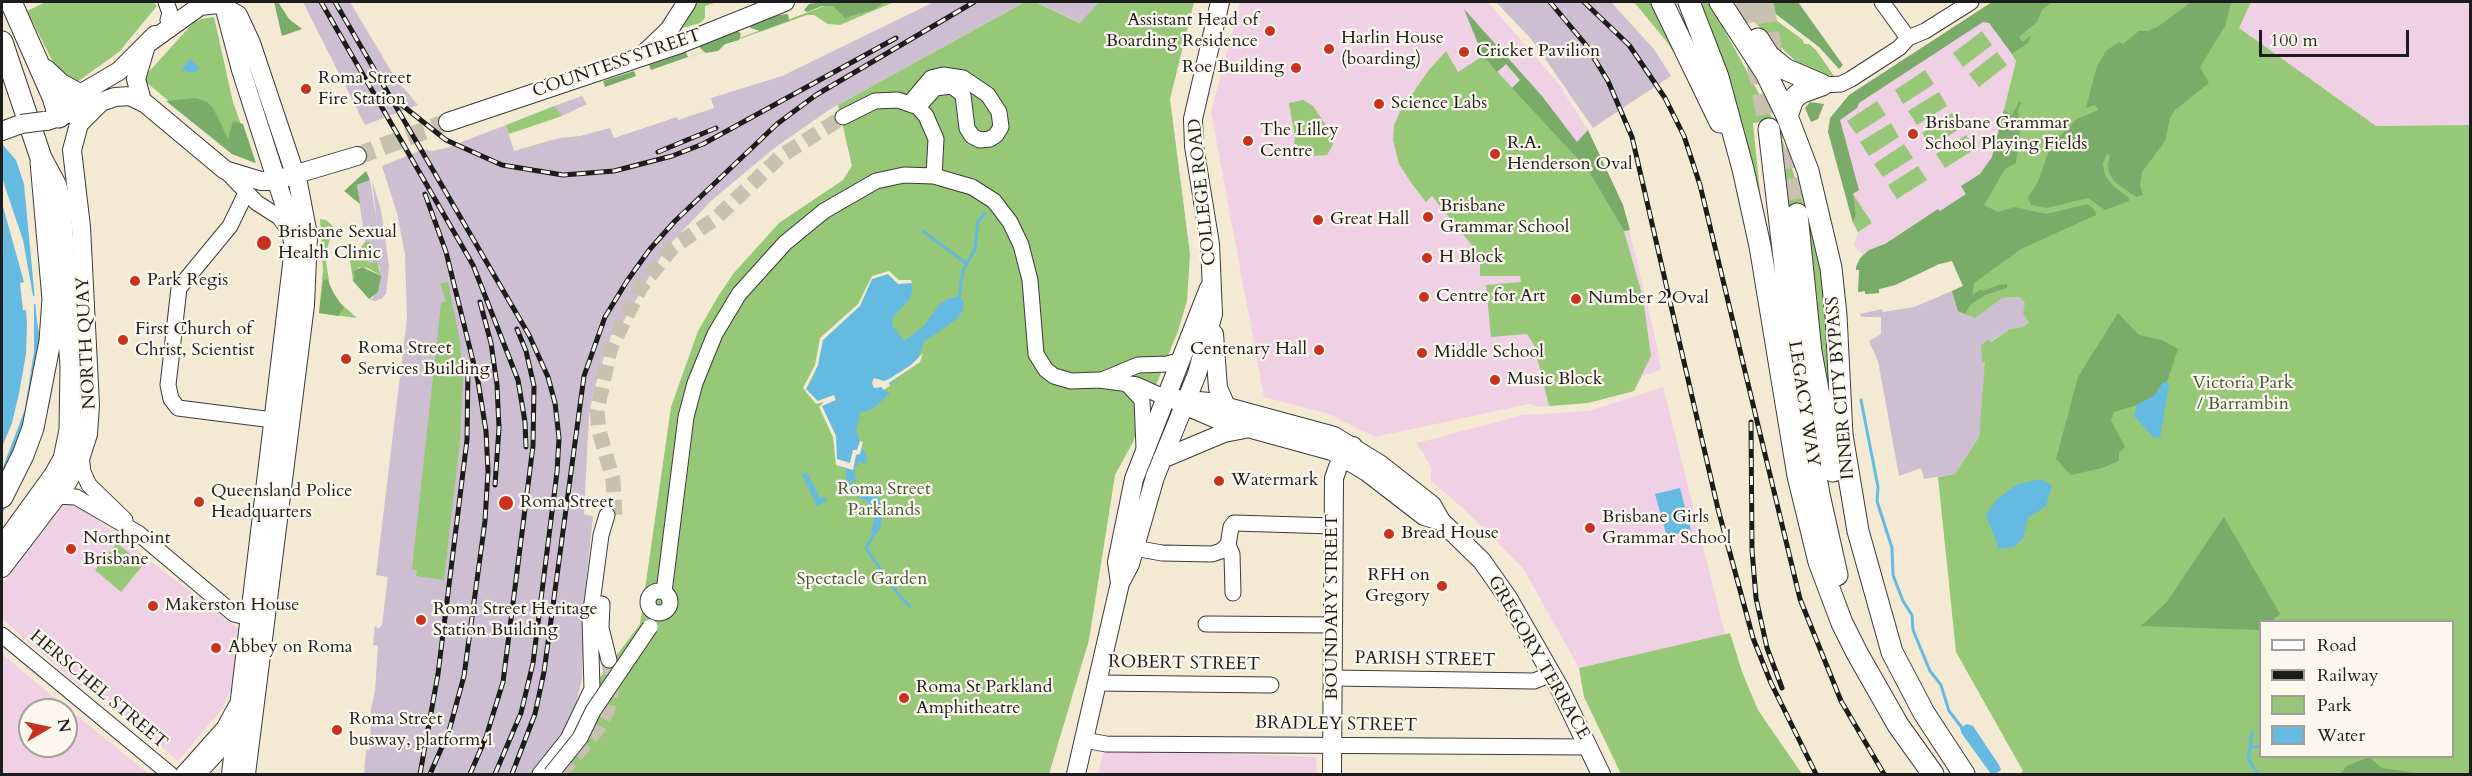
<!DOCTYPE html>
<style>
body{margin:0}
#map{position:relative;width:2472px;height:776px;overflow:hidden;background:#f4ead4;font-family:Cardo,serif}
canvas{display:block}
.frame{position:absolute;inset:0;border:3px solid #1c1c1c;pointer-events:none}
.legend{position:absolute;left:2259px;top:620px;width:195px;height:138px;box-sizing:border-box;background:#fbf7ec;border:2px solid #a29f99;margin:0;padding:8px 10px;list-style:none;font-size:18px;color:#1c1c1c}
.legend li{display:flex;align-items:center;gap:12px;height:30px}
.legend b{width:30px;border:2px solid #a29f99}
.north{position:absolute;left:18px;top:698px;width:60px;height:60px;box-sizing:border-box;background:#fbf7ec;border:2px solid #a29f99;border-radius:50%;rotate:81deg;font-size:16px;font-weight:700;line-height:24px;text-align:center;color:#1c1c1c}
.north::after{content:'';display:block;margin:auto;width:21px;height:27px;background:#c8321e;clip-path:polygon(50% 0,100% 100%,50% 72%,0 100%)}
.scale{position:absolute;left:2259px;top:30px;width:150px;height:27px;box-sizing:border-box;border:3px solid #1c1c1c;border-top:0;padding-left:8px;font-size:18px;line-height:21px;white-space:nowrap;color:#1c1c1c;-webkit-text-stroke:4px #fbf7ec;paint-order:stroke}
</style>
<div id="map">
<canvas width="2472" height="776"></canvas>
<div class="frame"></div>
<ul class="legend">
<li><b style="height:8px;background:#fff"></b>Road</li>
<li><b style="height:8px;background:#1c1c1c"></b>Railway</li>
<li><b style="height:16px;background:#96c877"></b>Park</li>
<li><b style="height:16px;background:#64bae1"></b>Water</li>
</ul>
<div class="north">N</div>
<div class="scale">100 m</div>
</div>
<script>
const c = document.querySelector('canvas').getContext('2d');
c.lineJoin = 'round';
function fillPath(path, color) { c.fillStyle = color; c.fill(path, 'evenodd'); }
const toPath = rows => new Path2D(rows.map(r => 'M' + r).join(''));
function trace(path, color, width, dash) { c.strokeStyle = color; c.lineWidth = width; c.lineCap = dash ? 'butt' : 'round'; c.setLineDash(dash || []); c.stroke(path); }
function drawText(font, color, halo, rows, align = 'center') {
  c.font = font + ' Cardo,serif'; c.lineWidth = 4.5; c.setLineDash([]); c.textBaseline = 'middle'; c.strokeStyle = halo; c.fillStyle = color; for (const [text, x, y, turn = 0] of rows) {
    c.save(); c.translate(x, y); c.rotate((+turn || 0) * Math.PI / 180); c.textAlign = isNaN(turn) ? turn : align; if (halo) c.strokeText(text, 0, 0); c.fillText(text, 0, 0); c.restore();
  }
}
fillPath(toPath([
 [1240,2,1488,2,1558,83,1588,130,1623,205,1654,332,1661,370,1642,376,1634,391,1588,403,1541,407,1529,404,1375,437,1329,414,1264,397,1211,112],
 [2251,2,2470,2,2470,125,2376,126,2238,28],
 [1984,7,2016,61,1982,199,1871,264,1854,245,1858,232,1853,223,1828,132,1829,122,1849,95],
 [1663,387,1725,635,1579,668,1523,568,1466,511,1431,481,1431,467,1417,443,1523,415,1589,411],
 [66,496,240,630,231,690,222,709,178,761,94,689,79,685,2,619,2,585],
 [2,654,55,698,149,774,2,774],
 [30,710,66,710,66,746,30,746],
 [1104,749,1316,757,1317,774,1098,774]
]), '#f0d0e5');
fillPath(toPath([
 [303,2,350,2,396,79,418,105,365,125],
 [934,2,1025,2,829,110,777,146,712,200,666,248,616,334,611,335,593,393,589,416,584,514,593,516,584,601,582,678,576,705,558,745,532,774,364,774,366,750,370,750,371,709,375,691,378,646,373,645,375,625,378,629,382,625,388,577,376,575,407,318,405,255,397,213,382,166,424,149,431,151,446,148,506,125,514,151,559,138,580,136,610,128,614,138,677,117,678,120,714,108,711,98,782,76],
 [1035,2,1099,2,1081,23],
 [1496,2,1611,2,1653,48,1671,76,1593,128,1532,40],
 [582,96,587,104,562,116,556,111,554,106],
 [370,180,377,222,372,180,381,210,389,266,386,294,381,299,375,301,369,299,373,298,380,282,380,269,376,259,375,263,369,264,368,256,374,255,370,242,365,242,357,185],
 [1952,291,1958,311,2002,298,2019,297,2026,303,2029,322,2023,327,2010,329,1990,342,1988,339,1982,362,1985,361,1985,378,1979,437,1955,474,1924,479,1921,468,1899,476,1878,361,1869,341,1881,334,1881,317,1861,317,1860,314,1882,309,1883,312,1914,307]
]), '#cebed2');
fillPath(toPath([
 [46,2,153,2,157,6,119,52,77,82,55,66,27,11],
 [697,2,717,2,705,6,705,18,700,23,683,28],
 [835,2,894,2,840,25,828,24,814,15,807,15,681,60],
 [1025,2,1035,2,1080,23,1099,2,1194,2,1170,99,1190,254,1187,301,1178,331,1133,442,1115,475,1089,640,1049,774,552,774,590,691,640,624,671,407,698,331,719,295,733,274,779,223,843,180,852,166,838,105],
 [1634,2,1653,2,1683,67,1667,42],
 [1696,2,1709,2,1774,121,1753,123,1762,213],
 [1737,2,1755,2,1769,15,1803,40,1804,44,1809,44,1816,50,1834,76,1808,73,1745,13],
 [1997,2,2251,2,2239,28,2376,126,2470,125,2470,774,2020,774,2023,771,1956,652,1938,477,1955,474,1979,437,1985,362,1982,362,1981,346,1988,339,1991,342,2010,329,2023,327,2029,322,2023,313,2025,303,2019,297,2002,298,1975,318,1958,311,1952,291,1963,286,1952,261,1939,264,1895,285,1879,289,1879,293,1865,294,1865,291,1858,292,1858,289,1982,198,2016,61,1984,7],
 [2260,622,2452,622,2452,756,2260,756],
 [214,17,233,102,255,163,232,154,146,82,146,75,193,23,201,19],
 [1982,31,1992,45,1963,67,1953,53],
 [1446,51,1458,72,1483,56,1588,170,1624,231,1643,298,1651,356,1634,391,1588,403,1549,406,1534,345,1527,334,1491,337,1486,285,1521,282,1520,276,1480,276,1480,263,1474,248,1432,196,1426,202,1412,184,1399,164,1393,140,1394,125,1400,112,1428,71],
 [1997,52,2007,65,1979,87,1969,74],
 [1925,70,1934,84,1903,104,1895,90],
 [1939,92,1947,106,1917,125,1908,111],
 [1303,100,1313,106,1331,133,1333,145,1327,155,1291,158,1295,138,1289,103],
 [1877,101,1886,115,1856,134,1847,121],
 [554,106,562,116,509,134,506,125],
 [1952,113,1961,128,1931,147,1922,133],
 [1891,123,1899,137,1869,156,1860,142],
 [1966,135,1975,149,1945,168,1936,154],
 [1782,139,1807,213,1820,270,1826,315,1829,383,1825,383,1788,214],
 [1904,144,1913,158,1883,177,1874,164],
 [1918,166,1927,180,1897,199,1888,185],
 [1853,194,1872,223,1858,232,1853,223,1856,214],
 [320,219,326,220,334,227,325,255,330,287,338,301,357,318,319,313,323,270],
 [365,242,370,242,374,255,368,256,369,263,375,263,376,258,381,276,368,268,359,267,353,275,353,281,350,261],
 [448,282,460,342,463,383,460,441,444,580,416,576,417,570,412,569,441,303,446,301,440,283],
 [117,543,143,565,121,592,95,570],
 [1730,633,1742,672,1758,710,1802,774,1621,774,1584,697,1579,668]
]), '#96c877');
fillPath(toPath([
 [274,2,278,2,289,19,302,29,282,36],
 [821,2,885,2,875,9,845,18,833,6,822,6,807,12,804,10,809,4],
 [1760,2,1798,2,1843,65,1839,69,1819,47],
 [1992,2,2052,2,2042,10,2037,22,2019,37,2022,42,2031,36,2028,43,2016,51,2012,54,1989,23,1983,22,1859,103,1857,108,1840,120,1859,190,1853,194,1856,214,1853,223,1828,132,1830,118,1849,95],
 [2191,2,2231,2,2225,26,2200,67,2209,83,2175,110,2170,118,2165,141,2142,172,2140,185,2143,195,2136,197,2115,182,2109,173,2108,164,2110,156,2107,153,2103,164,2105,175,2112,185,2129,198,2129,201,2105,210,2088,198,2046,208,2031,205,2028,197,2038,182,2055,133,2057,136,2061,135,2077,119,2098,110,2095,105,2086,108,2097,66,2106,51,2119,42,2123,44,2139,31,2148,31,2159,26],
 [1464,9,1542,96,1577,142,1588,130,1623,205,1630,230,1624,231,1588,170,1512,88,1520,80,1506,64,1497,72,1483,56],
 [788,14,789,21,761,31,750,28,751,24,771,16],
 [737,30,741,34,739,40,725,44,718,51,706,53,700,48,699,45,711,42,715,36,721,38,725,33,731,34],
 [686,52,688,57,651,70,649,65],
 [634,71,636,76,605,87,603,81],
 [196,98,207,102,213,108,228,139,233,121,243,124,256,163,232,154,166,101],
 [1810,102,1824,104,1818,119,1811,122,1805,108],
 [2019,102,2021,102,2018,110,2020,133,2016,163,2005,169,1984,205,1998,212,2015,207,2046,214,2087,204,2094,209,2096,215,2021,249,1974,283,1972,295,1981,289,1983,291,1999,285,2007,284,2007,288,1985,295,1971,304,1965,314,1958,311,1952,291,1963,286,1952,261,1939,264,1895,285,1879,289,1879,293,1865,294,1865,291,1858,292,1859,270,1856,270,1856,267,1860,258,1869,250,1885,244,1938,209,1940,211,1966,194,1961,186,1980,174,1992,157,2004,110,2012,115],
 [366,171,370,180,357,185,360,204,344,191],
 [362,267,381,276,378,292,369,299,353,281,354,271],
 [327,279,334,294,344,308,338,316,319,313,323,281],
 [2118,313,2139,335,2162,340,2178,349,2167,382,2163,382,2155,396,2137,405,2114,412,2111,420,2125,447,2119,453,2119,461,2102,468,2071,475,2056,459,2078,377],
 [2224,517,2280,614,2272,621,2260,622,2260,630,2141,626,2167,602],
 [2369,757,2382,768,2423,774,2340,774,2347,766]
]), '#78ac68');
fillPath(toPath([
 [190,59,200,68,194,72,181,71],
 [2,144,16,160,24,184,37,321,50,402,32,456,2,514],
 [888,274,898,284,910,283,913,287,910,299,893,317,892,325,904,341,923,327,939,305,947,299,957,297,964,301,963,310,957,319,924,342,918,359,884,390,890,393,874,408,860,413,856,431,867,459,865,465,859,461,858,466,854,465,856,480,846,482,846,469,840,467,837,459,836,436,822,406,836,400,833,395,818,401,806,389,814,376,823,340,860,306,872,279],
 [2163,382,2167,382,2169,385,2160,438,2153,437,2134,416,2137,405,2154,396],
 [807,472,820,498,825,497,827,501,817,506,802,474],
 [2041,479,2052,486,2046,506,2028,518,2023,538,2014,547,1999,549,1986,515,1997,499,2018,484],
 [856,482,856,485,873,491,882,504,881,526,876,535,871,532,874,519,868,502,853,494,846,495,846,483],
 [1680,488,1691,530,1667,537,1655,494],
 [1967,724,1973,726,1999,765,2001,770,1995,774,1991,774,1962,734,1960,728]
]), '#64bae1');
fillPath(toPath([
 [2,178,23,240,33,296,39,296,39,303,34,304,34,351,25,409,2,470,2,447,12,423,19,393,26,354,27,324,26,310,23,310,20,283,24,282,2,203],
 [889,271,899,280,911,280,912,283,898,284,888,274,872,279,860,306,823,340,818,365,806,389,818,401,834,395,836,400,822,406,836,436,837,459,850,463,853,450,857,450,860,441,863,442,860,454,856,455,853,470,836,465,833,437,819,407,824,402,816,404,803,388,815,365,820,338,858,304,872,276],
 [923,353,920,362,889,383,890,386,883,390,882,387,874,388,872,383,874,378,884,381,889,379,911,365]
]), '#f4ead4');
trace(toPath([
 [923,231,967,264],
 [959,298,963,270,975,249,978,221,985,213],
 [1861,400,1878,487,1877,501,1892,548,1893,575,1903,601,1912,615,1913,630,1930,671,1941,685,1949,711,1963,729],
 [875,532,866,548,900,597],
 [902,598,910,607],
 [2250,748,2252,732],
 [2258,774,2248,759,2250,748,2260,746]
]), '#64bae1', 3);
trace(toPath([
 [615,515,613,480,599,431,597,411,610,350,641,287,673,247,715,219,781,156,843,117],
 [561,773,599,727,608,709,612,687,609,660]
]), '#c9c1af', 15, [15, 8]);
trace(toPath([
 [357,156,448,122]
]), '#c9c1af', 18, [18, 9]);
trace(toPath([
 [1746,2,1769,129],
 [1763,2,1774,66],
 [1783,117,1797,214]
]), '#c9c1af', 21, [21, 10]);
const minor = toPath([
 [166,2,170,13,168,20],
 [1882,2,1908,38],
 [1822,85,1841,84,1851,79,1899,48,1908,38,1925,31,1971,2],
 [910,103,931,78,943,75,963,78,988,95,999,112,1001,127,996,135,990,139,980,140,972,136,967,128,963,95,952,86,935,88,918,107],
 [843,117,875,101,898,100,918,107,926,116,936,139,934,176],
 [225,170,257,203,279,217,291,233],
 [246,193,230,226,179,288,168,385,171,399,178,408,273,420],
 [1102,380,1138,365,1167,364,1182,360],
 [1128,385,1142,400,1144,448],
 [81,456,83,472,89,485,125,520],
 [55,496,76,497,138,533,234,614,258,620],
 [1228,545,1232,554,1233,593],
 [1134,548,1162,553,1212,554,1221,551,1228,545,1231,527,1234,523,1333,526],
 '648 602a11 11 0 1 1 22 0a11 11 0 1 1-22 0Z',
 [664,592,686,417,695,383,715,334,739,294,785,243,824,211,876,181,904,175,934,176,972,187,994,201,1010,222,1021,245,1030,280,1036,354,1046,370,1054,376,1071,381,1099,380,1137,385,1166,398],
 [602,604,601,628,609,660],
 [1206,624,1333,625],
 [2,635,170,774],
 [1333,678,1534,681,1552,674],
 [1097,683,1271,685],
 [1084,740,1106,744,1589,747],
 [183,774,224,728,236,706],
 [198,774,238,731],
 [540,774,568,739,592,689,590,618,601,535,607,515]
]);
const major = toPath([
 [223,2,241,70,289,219,294,248,231,774],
 [147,44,200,6,218,4,238,15,251,43,298,183,308,235,305,305,246,774],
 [645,53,669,30,687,2],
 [68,101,119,71,155,35],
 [142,101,136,79,145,49],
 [47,121,115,97,130,96,146,104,225,170,261,181,273,181,357,156],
 [448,122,680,44,785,2],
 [2,131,21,124],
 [1214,334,1218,388,1226,406],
 [1166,398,1209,402,1334,436,1381,465,1432,505,1441,521,1482,561,1508,598,1560,689,1601,774],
 [1179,403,1219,420,1332,451,1367,472,1424,516,1441,521],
 [1162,459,1224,433,1245,429],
 [2,568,67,483,81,456,88,434,90,405,81,227,72,150,79,124,101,102],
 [1120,583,1117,562,1134,479,1209,288],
 [1076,774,1120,583,1130,564,1155,477,1197,374,1213,314,1210,244,1194,146,1193,119,1220,2],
 [1332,774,1334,478,1338,467,1353,446]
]);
const highway = toPath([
 [11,2,53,97,59,117],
 [1662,2,1720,122],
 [1689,2,1718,77,1743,169,1760,246,1798,476,1819,562,1842,623,1857,653,1898,725,1933,774],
 [1720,2,1766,73,1787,116,1808,171,1831,268,1836,315,1842,435,1858,531,1892,652,1924,713,1964,774],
 [1758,39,1769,56,1785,69,1822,85],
 [2,42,41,158,56,186,60,203,71,367,70,430,64,459,55,475,2,548],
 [45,70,60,84,80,95],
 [1787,116,1793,99,1800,93,1822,85],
 [1769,129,1799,387,1820,499,1837,575],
 [1797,214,1811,352,1833,471],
 [2,497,23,455,33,428,50,341,53,299,41,162]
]);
trace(minor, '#3c3b38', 17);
trace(major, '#3c3b38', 20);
trace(highway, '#3c3b38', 23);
trace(minor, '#fff', 15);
trace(major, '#fff', 18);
trace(highway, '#fff', 21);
const rail = toPath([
 [321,2,473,265,518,380,525,422,526,447],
 [335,2,529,335,548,377,555,403,559,438,557,472,533,663,521,713,495,774],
 [1550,2,1586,45,1608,81,1632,137,1718,509,1753,638,1771,683,1816,774],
 [1584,2,1629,45,1665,98,1684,136,1700,185,1800,599,1841,701,1884,774],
 [398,102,446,140,502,165,563,175,614,171,672,156,703,144,896,38],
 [658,152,716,128],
 [425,194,446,252,478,381,486,431,488,471,485,521,464,676,449,731,430,774],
 [480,302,491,343,497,385,499,428,495,485],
 [1751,422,1752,550,1756,598,1767,648,1782,688],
 [420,774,438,674,467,440,468,369],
 [470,774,486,737,503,682,533,446,534,386,526,351,517,329],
 [512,774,535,714,544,672,584,376,605,317,627,281,650,249,675,221,777,124,816,95,974,2]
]);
trace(rail, '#1c1c1c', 5);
trace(rail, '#fbf7ec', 3, [9]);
const minorBridge = toPath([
 [551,774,580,738,593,711,650,627]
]);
const majorBridge = toPath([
 [21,124,44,121]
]);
trace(minorBridge, '#3c3b38', 17, []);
trace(majorBridge, '#3c3b38', 20, []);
trace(minorBridge, '#fff', 15);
trace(majorBridge, '#fff', 18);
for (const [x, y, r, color] of [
 [1270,31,6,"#c8321e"],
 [1329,49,6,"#c8321e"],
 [1464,52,6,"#c8321e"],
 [1296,68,6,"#c8321e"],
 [306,89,6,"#c8321e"],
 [1379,104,6,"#c8321e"],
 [1913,134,6,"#c8321e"],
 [1248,141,6,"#c8321e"],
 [1495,154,6,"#c8321e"],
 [1428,217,6,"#c8321e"],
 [1318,220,6,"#c8321e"],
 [264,243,8,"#c8321e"],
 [1427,258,6,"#c8321e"],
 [135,281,6,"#c8321e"],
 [1424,297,6,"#c8321e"],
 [1576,299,6,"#c8321e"],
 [123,340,6,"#c8321e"],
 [1319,350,6,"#c8321e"],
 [1422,353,6,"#c8321e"],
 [346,359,6,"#c8321e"],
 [1495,380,6,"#c8321e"],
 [1219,481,6,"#c8321e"],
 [199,502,6,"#c8321e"],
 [506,503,8,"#c8321e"],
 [1590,528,6,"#c8321e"],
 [1389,534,6,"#c8321e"],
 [71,549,6,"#c8321e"],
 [1442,586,6,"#c8321e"],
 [153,606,6,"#c8321e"],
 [421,620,6,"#c8321e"],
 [216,648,6,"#c8321e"],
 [904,698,6,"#c8321e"],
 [337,730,6,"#c8321e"]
]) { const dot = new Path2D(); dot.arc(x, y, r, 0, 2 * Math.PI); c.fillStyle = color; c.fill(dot); trace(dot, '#fbf7ec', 2); }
drawText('18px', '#1c1c1c', '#fbf7ec', [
 ["Assistant Head of",1258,21,"right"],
 ["Boarding Residence",1258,42,"right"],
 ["Harlin House",1341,39],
 ["(boarding)",1341,60],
 ["Cricket Pavilion",1476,52],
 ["Roe Building",1284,68,"right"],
 ["Roma Street",318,79],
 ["Fire Station",318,100],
 ["Science Labs",1391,104],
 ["Brisbane Grammar",1925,124],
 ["School Playing Fields",1925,145],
 ["The Lilley",1260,131],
 ["Centre",1260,152],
 ["R.A.",1507,144],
 ["Henderson Oval",1507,165],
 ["Brisbane",1440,207],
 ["Grammar School",1440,228],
 ["Great Hall",1330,220],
 ["Brisbane Sexual",278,233],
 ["Health Clinic",278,254],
 ["H Block",1439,258],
 ["Park Regis",147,281],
 ["Centre for Art",1436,297],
 ["Number 2 Oval",1588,299],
 ["First Church of",135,330],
 ["Christ, Scientist",135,351],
 ["Roma Street",358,349],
 ["Services Building",358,370],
 ["Centenary Hall",1307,350,"right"],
 ["Middle School",1434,353],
 ["Music Block",1507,380],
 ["Watermark",1231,481],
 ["Queensland Police",211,492],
 ["Headquarters",211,513],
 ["Roma Street",520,503],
 ["Brisbane Girls",1602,518],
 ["Grammar School",1602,539],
 ["Bread House",1401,534],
 ["Northpoint",83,539],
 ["Brisbane",83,560],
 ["RFH on",1430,576,"right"],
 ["Gregory",1430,597,"right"],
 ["Makerston House",165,606],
 ["Roma Street Heritage",433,610],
 ["Station Building",433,631],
 ["Abbey on Roma",228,648],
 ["Roma St Parkland",916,688],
 ["Amphitheatre",916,709],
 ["Roma Street",349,720],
 ["busway, platform 1",349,741]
], 'left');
drawText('18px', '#1c1c1c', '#fbf7ec', [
 ["COUNTESS STREET",617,64,-19],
 ["COLLEGE ROAD",1203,192,-96],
 ["NORTH QUAY",87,343,-93],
 ["INNER CITY BYPASS",1841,388,-95],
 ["LEGACY WAY",1803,404,81],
 ["BOUNDARY STREET",1333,607,-90],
 ["GREGORY TERRACE",1538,658,60],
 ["PARISH STREET",1425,660,1],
 ["ROBERT STREET",1184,664,1],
 ["HERSCHEL STREET",98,690,40],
 ["BRADLEY STREET",1336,725,1]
]);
drawText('18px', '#47583c', '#fbf7ec', [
 ["Victoria Park",2243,384],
 ["/ Barrambin",2243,405],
 ["Roma Street",884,490],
 ["Parklands",884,511],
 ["Spectacle Garden",862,580]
]);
</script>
